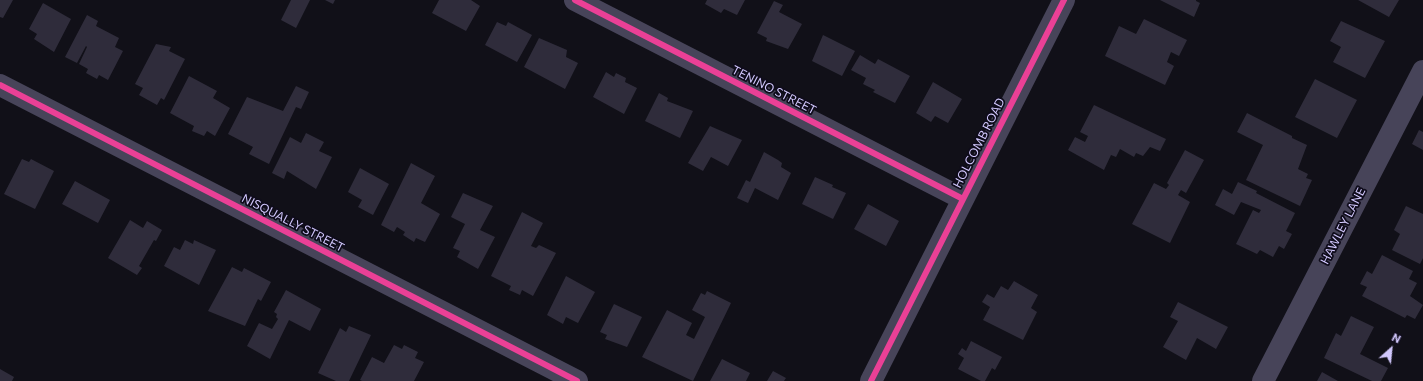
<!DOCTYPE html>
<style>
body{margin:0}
#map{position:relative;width:1423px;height:381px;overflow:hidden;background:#111018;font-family:Commissioner,sans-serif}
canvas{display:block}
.north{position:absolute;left:1371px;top:329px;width:40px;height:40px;-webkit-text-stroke:3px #0f0c1b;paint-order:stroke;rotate:27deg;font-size:11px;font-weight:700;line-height:16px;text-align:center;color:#d2c8fd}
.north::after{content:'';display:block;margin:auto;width:14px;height:18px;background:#d2c8fd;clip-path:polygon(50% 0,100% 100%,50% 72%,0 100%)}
</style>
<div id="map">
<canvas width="1423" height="381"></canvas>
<div class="north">N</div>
</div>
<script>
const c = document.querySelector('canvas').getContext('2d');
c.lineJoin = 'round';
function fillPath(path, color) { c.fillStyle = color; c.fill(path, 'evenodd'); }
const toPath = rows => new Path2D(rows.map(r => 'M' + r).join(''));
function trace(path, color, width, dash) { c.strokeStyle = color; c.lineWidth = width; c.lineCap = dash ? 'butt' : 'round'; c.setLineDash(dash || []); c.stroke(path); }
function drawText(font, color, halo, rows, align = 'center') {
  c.font = font + ' Commissioner,sans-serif'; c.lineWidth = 3.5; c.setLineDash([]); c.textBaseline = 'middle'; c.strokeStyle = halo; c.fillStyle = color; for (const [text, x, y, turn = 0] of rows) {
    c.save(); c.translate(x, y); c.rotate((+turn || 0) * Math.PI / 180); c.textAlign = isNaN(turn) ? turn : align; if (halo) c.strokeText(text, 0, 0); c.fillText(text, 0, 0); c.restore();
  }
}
fillPath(toPath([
 [0,0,13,0,3,18,0,17],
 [291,0,310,0,296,28,281,20],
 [325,0,335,0,333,4],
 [439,0,471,0,480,6,466,31,432,13],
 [707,0,745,0,737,15,724,9,721,13,705,4],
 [1160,0,1196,0,1196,1,1200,3,1194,17],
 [1358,0,1399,0,1389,17],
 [774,1,783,5,779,12,802,24,788,49,766,41,767,38,757,33],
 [43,3,71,19,54,52,34,39,37,34,29,29],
 [87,15,98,21,96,26,119,38,115,47,123,51,108,80,99,75,97,79,86,73,88,69,79,64,87,47,86,46,77,63,65,57],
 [1144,19,1187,40,1179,56,1171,52,1167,62,1174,66,1165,85,1105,56,1119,26,1136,34],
 [1341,21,1385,41,1365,78,1333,62,1341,47,1330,41],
 [497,22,506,26,508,22,532,35,517,62,485,45],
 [823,35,855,51,842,76,812,61],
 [539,38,567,50,566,57,578,63,565,89,524,67],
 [156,44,171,47,169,51,185,59,164,100,161,98,157,105,139,95,143,88,135,84],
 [860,55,875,64,878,59,910,76,895,103,873,92,875,90,863,84,866,78,851,70],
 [606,72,614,77,616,73,626,78,625,82,637,88,624,114,593,97],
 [189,76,217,91,213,98,230,108,215,136,207,131,204,136,192,131,194,126,170,113],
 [1315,79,1357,100,1337,138,1295,117],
 [933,82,962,99,948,123,935,116,931,122,916,113],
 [296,86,309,92,301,109,296,107,269,164,249,154,253,147,228,134,247,97,283,111],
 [659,93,668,98,667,101,693,111,680,138,645,121],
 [1094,105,1166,139,1160,151,1150,147,1143,156,1136,153,1134,157,1120,149,1116,157,1111,155,1104,170,1068,150,1075,137,1085,142,1088,136,1080,132],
 [1247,113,1292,136,1292,138,1307,145,1298,169,1308,174,1306,178,1312,180,1300,206,1246,180,1263,145,1237,132],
 [710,126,742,140,728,166,711,157,703,171,688,163],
 [1419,130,1423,132,1423,150,1412,144],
 [306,133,324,142,319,151,332,157,316,189,287,171,284,179,272,173,290,137,301,143],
 [1185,150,1204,160,1186,193,1181,190,1178,195,1190,202,1170,243,1132,224,1154,183,1166,189,1169,185,1167,183],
 [764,152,778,160,782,163,781,167,791,173,778,200,755,188,748,203,737,198,746,180,750,182],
 [22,159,29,162,31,159,54,171,35,209,4,194],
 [411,163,435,176,421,203,440,214,425,242,416,238,414,242,403,235,405,232,397,227,394,232,381,225],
 [360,168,389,184,373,215,358,207,362,200,348,192],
 [815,177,833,185,832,187,846,193,833,219,802,204],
 [75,181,110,200,98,223,62,204],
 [1238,182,1257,191,1256,193,1295,213,1286,231,1292,234,1284,249,1279,246,1273,257,1260,250,1257,254,1236,244,1253,210,1259,213,1261,210,1241,202,1234,215,1215,205,1223,189,1232,194],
 [463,193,493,206,480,230,495,237,478,269,457,257,460,251,453,248,465,224,451,217],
 [868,204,899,221,886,246,854,229],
 [1406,206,1423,214,1423,258,1420,264,1392,250,1400,234,1394,230],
 [522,212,543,223,531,246,536,248,539,245,556,253,533,296,522,290,520,295,509,290,511,286,491,276],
 [130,220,143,228,147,221,162,230,156,241,154,240,139,266,142,268,137,275,108,258],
 [185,240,193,244,194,240,216,250,199,285,164,266,174,247,180,250],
 [1382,255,1413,271,1409,279,1417,283,1410,296,1423,305,1415,319,1407,315,1405,318,1362,296,1367,287,1360,284,1367,271,1372,274],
 [232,267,242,272,244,268,271,282,261,301,258,299,245,326,208,311],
 [566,276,595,292,578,323,566,317,563,324,547,315],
 [1014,281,1038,295,1031,308,1037,312,1023,340,983,320,990,307,982,302,987,294,994,298,1001,286,1008,290],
 [286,290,321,309,310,331,289,320,270,359,247,346,259,323,272,329,278,319,276,317,277,314,274,312],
 [707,291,731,303,693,381,642,357,667,310,692,323,686,335,694,339,705,317,692,310,701,293,705,295],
 [1178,302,1228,327,1216,349,1197,338,1186,360,1163,347,1178,321,1170,317],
 [614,304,642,317,627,347,605,339,607,335,600,332],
 [1351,316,1374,327,1360,354,1388,368,1381,381,1372,381,1324,358,1336,333,1341,336],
 [349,326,371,335,349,381,336,381,318,373,340,328,346,332],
 [971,341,1002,357,995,370,992,368,985,381,981,381,958,369,964,358,958,354,962,348,966,351],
 [394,345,402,349,404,345,418,352,415,358,424,362,414,381,362,381,360,380,372,357,384,363],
 [722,359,750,373,746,381,710,381],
 [0,369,14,377,12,381,0,381],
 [773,371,786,378,784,381,767,381],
 [1322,372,1338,381,1317,381]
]), '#2f2c3b');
trace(toPath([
 [575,0,963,199],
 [0,85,577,381],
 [871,381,1064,0],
 [1263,381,1423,71]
]), '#474459', 22);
trace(toPath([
 [575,0,963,199],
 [0,85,577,381],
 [871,381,1064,0]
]), '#ea4096', 6);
drawText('12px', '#d2c8fd', '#0f0c1b', [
 ["TENINO STREET",774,90,27],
 ["HOLCOMB ROAD",979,143,-63],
 ["NISQUALLY STREET",293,223,27],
 ["HAWLEY LANE",1343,226,-63]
]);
</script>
